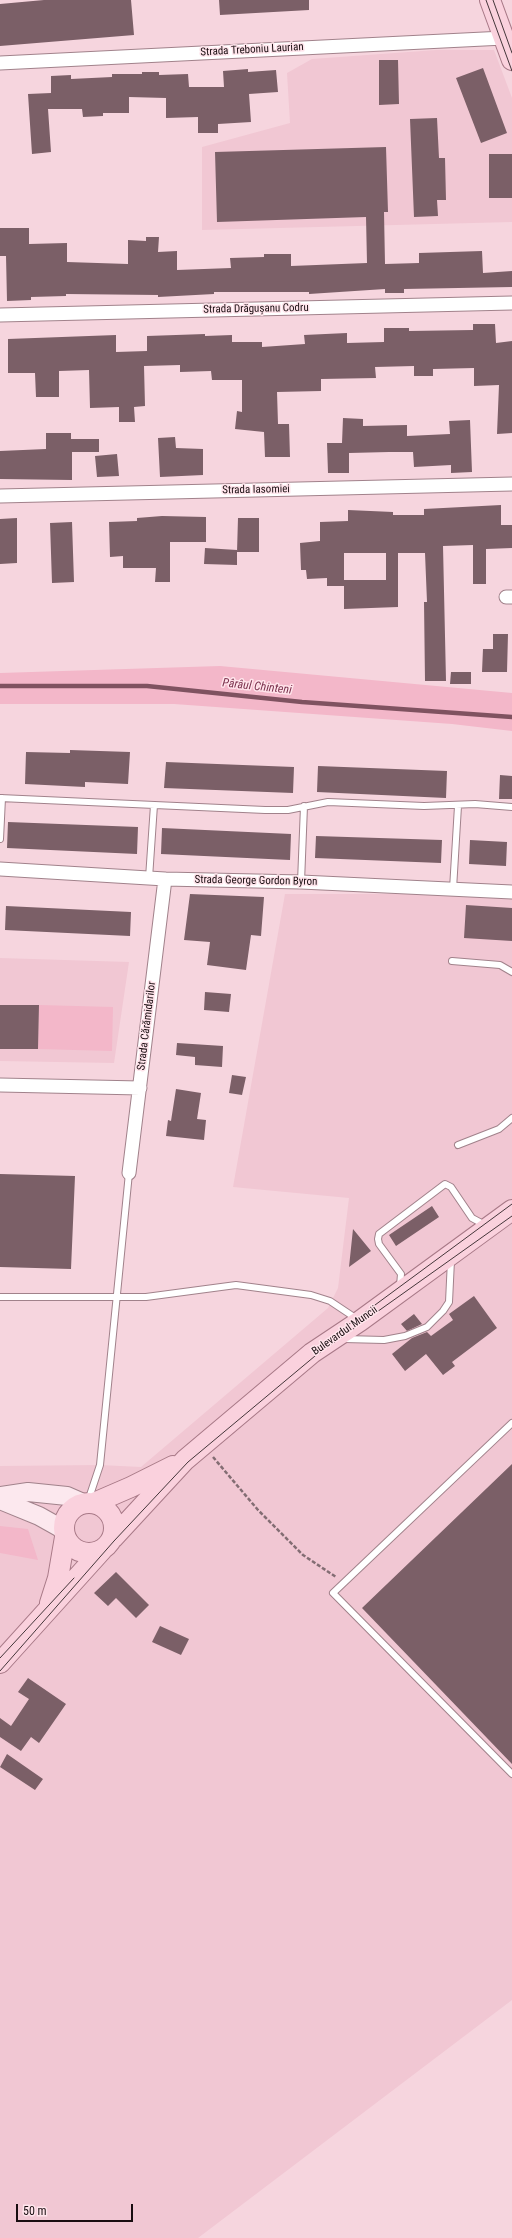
<!DOCTYPE html>
<meta charset="utf-8">
<style>
body{margin:0}
#map{position:relative;width:512px;height:2238px;overflow:hidden;background:#f6d5de;font-family:"Roboto Condensed",sans-serif}
canvas{display:block}
.scale{position:absolute;left:16px;top:2204px;width:117px;height:18px;box-sizing:border-box;border:2px solid #180d10;border-top:0;padding-left:5px;font-size:12px;line-height:14px;white-space:nowrap;color:#180d10;-webkit-text-stroke:3px #ffe4eb;paint-order:stroke}
</style>
<div id="map">
<canvas width="512" height="2238"></canvas>
<div class="scale">50 m</div>
</div>
<script>
const c = document.querySelector('canvas').getContext('2d');
c.lineJoin = 'round';
function fillPath(path, color) { c.fillStyle = color; c.fill(path, 'evenodd'); }
const toPath = rows => new Path2D(rows.map(r => 'M' + r).join(''));
function trace(path, color, width, dash) { c.strokeStyle = color; c.lineWidth = width; c.lineCap = dash ? 'butt' : 'round'; c.setLineDash(dash || []); c.stroke(path); }
function drawText(font, color, halo, rows, align = 'center') {
  c.font = font + ' "Roboto Condensed",sans-serif'; c.lineWidth = 3; c.setLineDash([]); c.textBaseline = 'middle'; c.strokeStyle = halo; c.fillStyle = color; for (const [text, x, y, turn = 0] of rows) {
    c.save(); c.translate(x, y); c.rotate((+turn || 0) * Math.PI / 180); c.textAlign = isNaN(turn) ? turn : align; if (halo) c.strokeText(text, 0, 0); c.fillText(text, 0, 0); c.restore();
  }
}
fillPath(toPath([
 [436,50,494,50,512,98,512,222,202,230,202,147,290,123,287,73,312,59],
 [285,894,512,894,512,2000,198,2238,0,2238,0,1466,100,1465,141,1467,328,1308,338,1288,349,1198,233,1187],
 [0,958,129,962,114,1063,0,1061]
]), '#f1c7d3');
fillPath(toPath([
 [220,666,512,693,512,731,452,724,174,704,0,704,0,673],
 [39,1005,113,1007,112,1051,38,1049],
 [0,1526,28,1529,38,1560,0,1553]
]), '#f3b7c9');
trace(toPath([
 [0,686,147,686,302,702,512,717]
]), '#7f5260', 4.5);
fillPath(toPath([
 [44,0,131,0,134,35,0,46,0,4],
 [219,0,309,0,309,10,220,15],
 [379,60,398,60,399,104,379,105],
 [483,68,507,133,481,143,456,78],
 [248,69,248,72,276,70,278,92,249,94,251,122,218,124,218,133,198,133,198,117,166,118,166,98,129,97,129,113,103,113,103,116,83,117,82,109,48,109,51,152,32,154,28,94,51,93,51,76,71,75,71,79,112,77,112,74,142,74,142,72,159,72,159,75,188,74,189,87,224,87,223,71],
 [437,118,439,158,445,158,446,200,437,200,438,216,414,217,410,119],
 [386,147,388,212,384,212,385,264,419,263,419,253,482,251,483,273,512,271,512,287,404,289,404,293,385,293,385,289,309,294,309,292,214,292,214,294,158,297,158,295,66,294,66,296,31,297,31,300,7,301,6,256,0,256,0,228,29,228,29,244,67,243,67,262,128,264,128,240,146,241,146,237,159,237,158,252,177,251,177,270,231,268,230,258,264,257,264,254,291,254,291,266,367,263,366,217,217,222,215,152],
 [489,154,512,154,512,198,489,198],
 [473,324,495,324,496,343,512,341,512,433,497,434,499,385,474,386,474,368,433,369,433,376,414,376,414,366,375,367,376,378,321,379,321,391,277,392,278,424,289,424,290,457,265,457,264,432,235,429,237,411,242,412,242,380,212,380,211,371,180,372,180,365,144,366,145,406,134,407,135,422,119,422,119,407,90,408,89,370,59,371,59,397,36,397,35,373,8,373,8,339,116,335,116,352,147,351,147,336,205,334,205,336,232,335,232,342,262,342,262,347,305,344,304,335,347,333,347,343,384,342,384,328,409,328,409,331,473,330],
 [343,418,363,419,363,426,407,425,407,436,450,434,449,421,470,420,472,472,451,473,451,465,414,467,413,452,389,452,349,453,349,473,328,473,327,443,342,443],
 [46,433,71,433,71,439,99,439,99,452,72,452,72,480,0,479,0,451,46,449],
 [175,437,176,448,203,449,203,475,160,477,158,438],
 [117,454,119,476,97,477,95,456],
 [501,505,501,525,512,525,512,548,486,549,486,584,473,584,473,545,443,546,446,681,425,681,424,602,427,602,425,553,398,553,398,607,344,609,344,586,327,586,327,578,307,579,306,570,301,570,300,543,320,541,320,522,348,521,348,510,393,512,393,515,424,515,424,509],
 [344,553,386,553,386,580,344,580],
 [162,516,206,517,206,542,170,542,170,582,155,582,156,568,123,568,123,556,110,557,109,522,137,521,137,518],
 [17,518,17,563,0,564,0,519],
 [238,518,259,518,259,552,237,552],
 [72,522,74,582,52,583,50,523],
 [205,548,237,550,237,565,204,564],
 [493,634,508,634,507,672,482,672,483,649,493,649],
 [451,672,471,672,471,684,450,684],
 [70,750,130,752,128,784,85,782,85,787,25,784,26,752,70,753],
 [166,762,294,767,293,793,164,788],
 [318,766,447,771,446,798,317,792],
 [500,775,512,776,512,799,499,799],
 [8,822,138,827,137,854,7,848],
 [162,828,291,834,290,860,161,854],
 [316,836,442,840,441,863,315,858],
 [470,840,507,842,506,866,469,864],
 [190,894,264,897,261,936,251,935,246,970,207,965,210,942,184,940],
 [466,905,512,908,512,941,464,938],
 [6,906,131,912,130,936,5,930],
 [205,992,231,994,229,1012,204,1010],
 [0,1005,39,1005,38,1049,0,1049],
 [177,1043,223,1046,222,1067,195,1065,195,1057,176,1055],
 [232,1075,246,1077,242,1095,229,1093],
 [176,1089,201,1093,197,1119,206,1120,204,1140,166,1136,168,1120,171,1121],
 [0,1174,75,1176,71,1269,0,1267],
 [432,1206,439,1217,396,1246,389,1235],
 [353,1229,371,1251,349,1267],
 [474,1296,497,1328,452,1362,455,1366,443,1375,426,1354,405,1371,392,1354,412,1338,427,1332,431,1336,453,1320,449,1314],
 [414,1314,422,1324,407,1331,401,1324],
 [512,1464,512,1764,362,1608],
 [116,1572,149,1605,136,1618,116,1598,108,1606,94,1593],
 [160,1626,189,1639,181,1655,152,1642],
 [28,1678,66,1704,39,1743,31,1737,21,1751,0,1737,0,1718,11,1726,29,1699,18,1692],
 [7,1754,43,1779,35,1790,0,1767]
]), '#7b5f67');
const lane = toPath([
 [0,798,265,810,288,810,328,802,424,806,475,804,512,807],
 [0,839,2,798],
 [149,878,154,805],
 [301,882,304,806],
 [453,889,458,806],
 [452,961,500,965,512,972],
 [458,1145,499,1129,512,1118],
 [400,1286,401,1274,379,1244,378,1239,379,1234,445,1184,451,1187,472,1218,485,1225],
 [0,1297,146,1297,236,1285,311,1295,330,1301,357,1319],
 [344,1339,384,1340,405,1336,427,1327,443,1311,449,1302,451,1260],
 [512,1423,333,1593,512,1774],
 [88,1501,100,1465,129,1173]
]);
const street = toPath([
 [0,63,504,38],
 [0,315,512,303],
 [0,496,512,484],
 [506,597,512,597],
 [0,869,165,879,301,882,512,892],
 [0,1085,140,1088],
 [129,1173,165,879]
]);
const secondary = toPath([
 [0,1496,28,1492,67,1496,83,1503],
 [0,1500,39,1516,64,1530]
]);
const primary = toPath([
 [490,0,512,60],
 '64 1528a25 25 0 1 1 50 0a25 25 0 1 1-50 0Z',
 [94,1503,131,1487,173,1466],
 [113,1538,185,1460,312,1353,360,1321,512,1210],
 [50,1603,58,1578,65,1537],
 [0,1663,102,1550]
]);
trace(lane, '#a1828b', 8);
trace(street, '#a1828b', 15);
trace(secondary, '#a1828b', 20);
trace(primary, '#a87987', 22);
trace(toPath([
 [213,1457,258,1510,303,1555,336,1577]
]), '#836d73', 2.5, [4, 2]);
trace(lane, '#fff', 6);
trace(street, '#fff', 13);
trace(secondary, '#fce8ee', 18);
trace(primary, '#fad1dd', 20);
trace(toPath([
 [486,0,512,71],
 [493,0,512,53],
 [314,1350,512,1204],
 [0,1658,74,1578],
 [0,1671,114,1541,188,1462,315,1356,512,1216]
]), '#45363a', 1);
drawText('11px', '#180d10', '#ffe4eb', [
 ["Strada Treboniu Laurian",252,50,-3],
 ["Strada Drăgușanu Codru",256,309,-1],
 ["Strada Iasomiei",256,490,-1],
 ["Strada George Gordon Byron",256,881,1],
 ["Strada Cărămidarilor",147,1026,-83],
 ["Bulevardul Muncii",345,1331,-35]
]);
drawText('italic 12px', '#7b314d', '#ffe4eb', [
 ["Pârâul Chinteni",257,687,6]
]);
</script>
